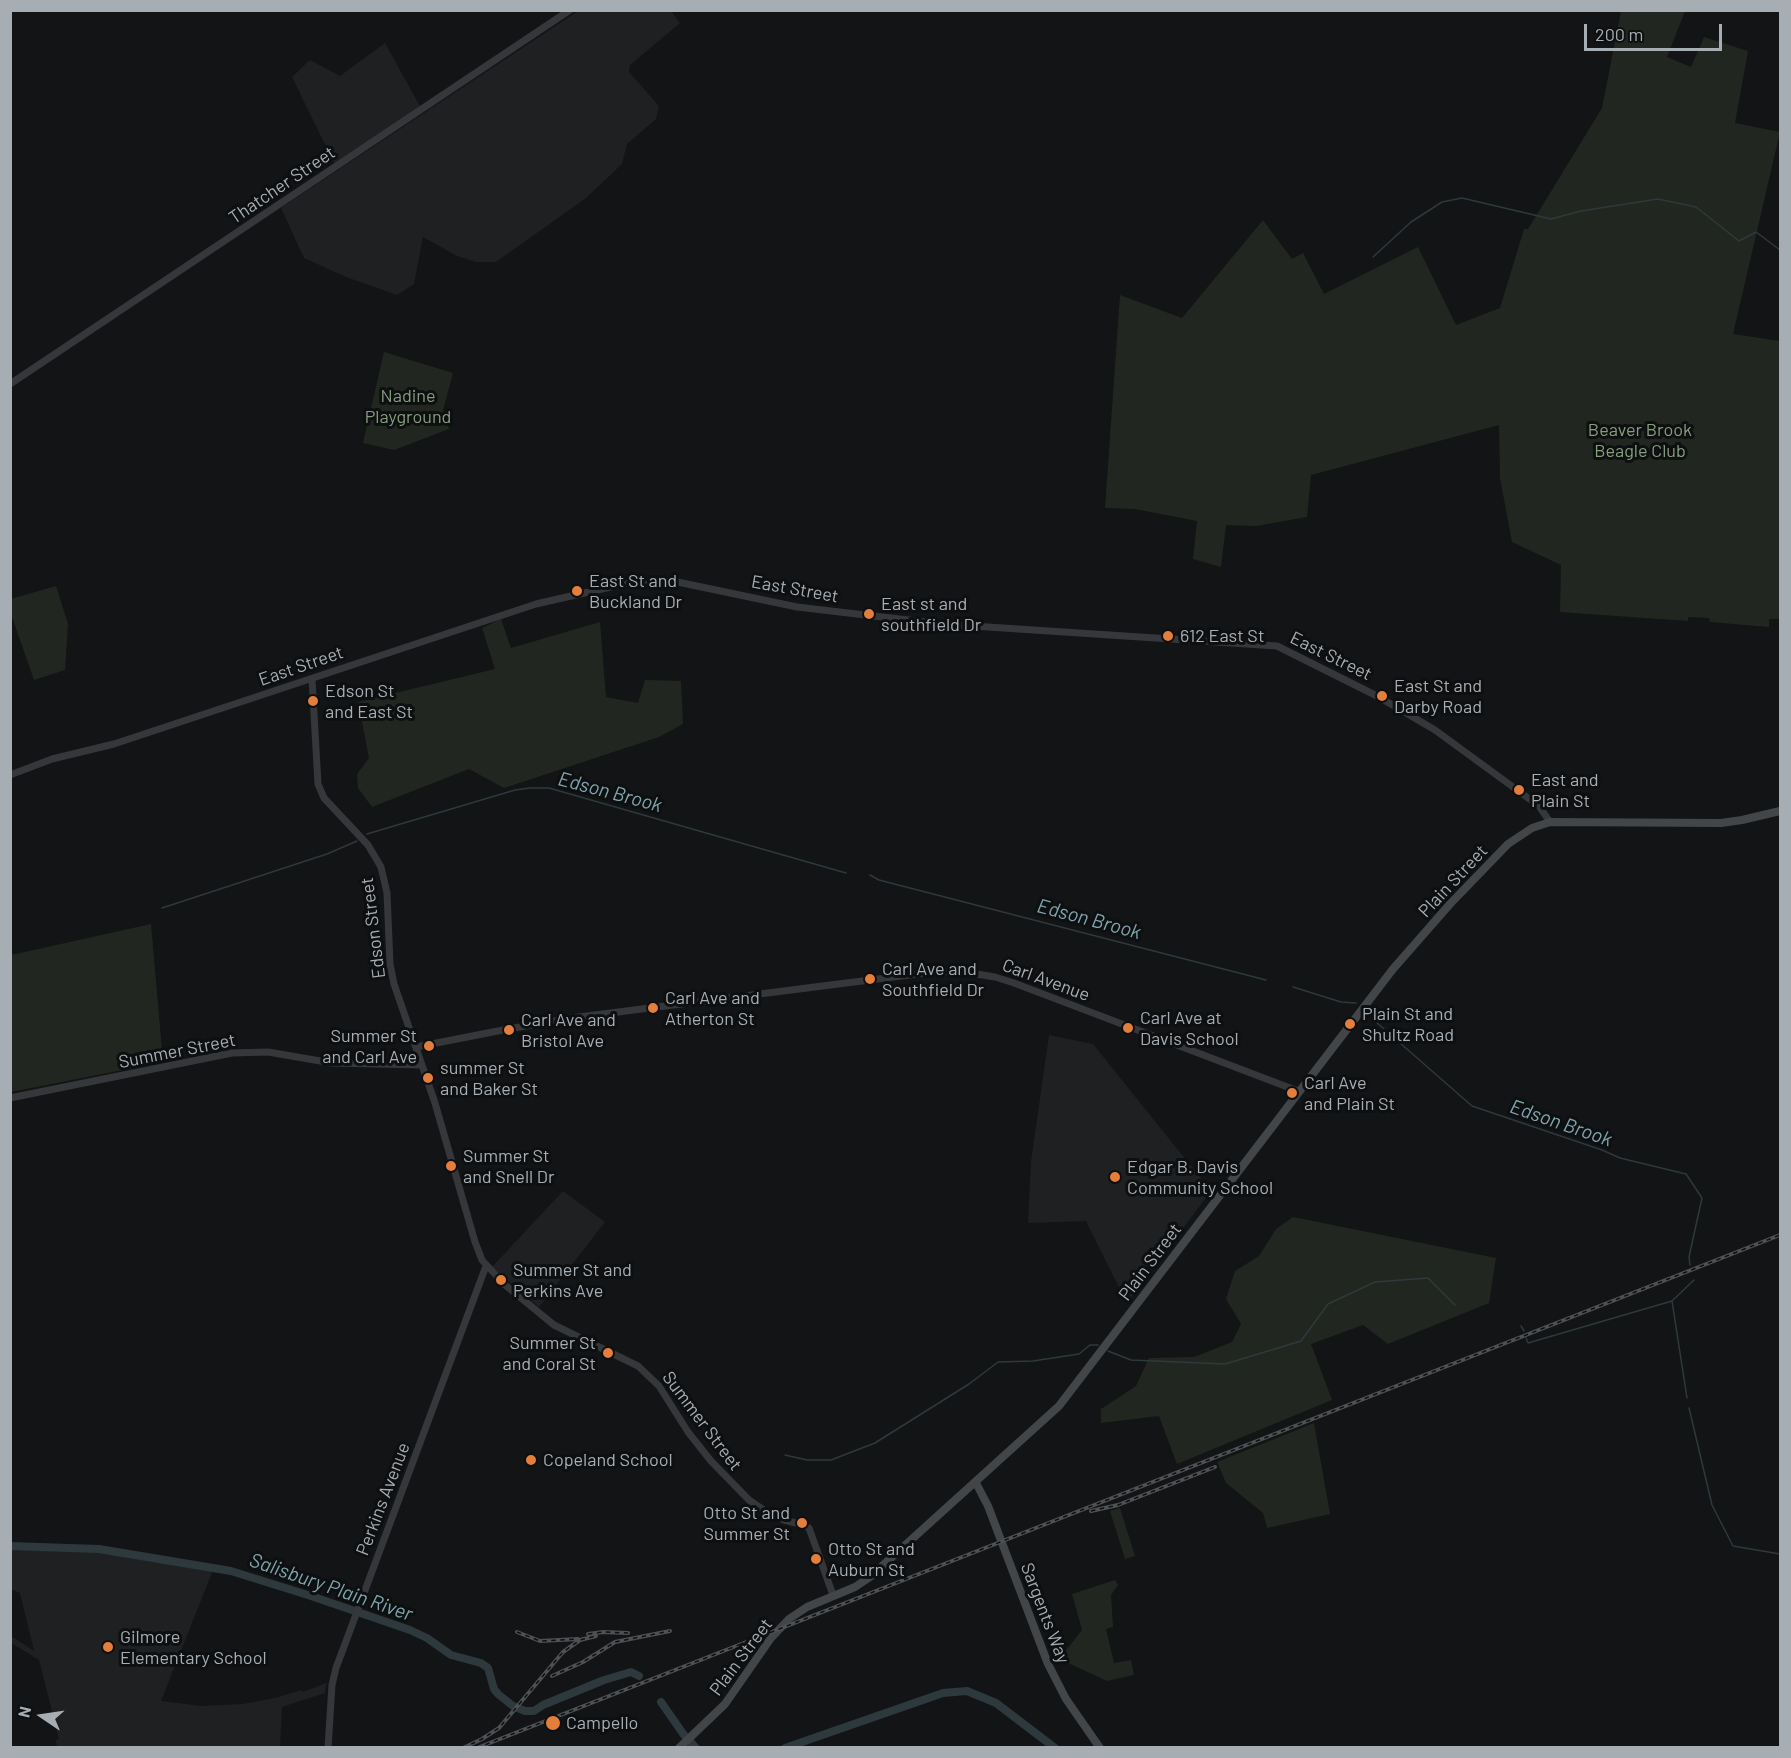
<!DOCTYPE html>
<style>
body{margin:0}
#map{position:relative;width:1791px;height:1758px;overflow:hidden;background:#131415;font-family:Barlow,sans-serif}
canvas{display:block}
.frame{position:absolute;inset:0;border:12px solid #a6aeb4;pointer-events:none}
.north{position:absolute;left:12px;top:1686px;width:60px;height:60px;-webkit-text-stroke:4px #0e0f10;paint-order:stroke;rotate:283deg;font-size:16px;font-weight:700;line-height:24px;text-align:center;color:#a6aeb4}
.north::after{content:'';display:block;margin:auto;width:21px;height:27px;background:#a6aeb4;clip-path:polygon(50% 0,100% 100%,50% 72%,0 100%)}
.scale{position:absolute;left:1584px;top:24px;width:138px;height:27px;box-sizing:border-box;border:3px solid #a6aeb4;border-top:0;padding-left:8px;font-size:18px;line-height:21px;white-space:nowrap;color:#a6aeb4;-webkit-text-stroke:4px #0e0f10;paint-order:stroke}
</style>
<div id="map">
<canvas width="1791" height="1758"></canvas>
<div class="frame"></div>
<div class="north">N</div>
<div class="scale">200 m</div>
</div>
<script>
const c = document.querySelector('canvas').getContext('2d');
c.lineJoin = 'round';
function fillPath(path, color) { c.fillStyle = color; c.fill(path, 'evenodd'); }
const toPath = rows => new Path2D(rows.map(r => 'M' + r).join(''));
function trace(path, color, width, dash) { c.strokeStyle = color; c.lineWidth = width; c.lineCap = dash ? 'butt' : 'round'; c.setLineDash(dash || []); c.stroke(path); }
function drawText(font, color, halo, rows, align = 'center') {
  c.font = font + ' Barlow,sans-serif'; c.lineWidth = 6; c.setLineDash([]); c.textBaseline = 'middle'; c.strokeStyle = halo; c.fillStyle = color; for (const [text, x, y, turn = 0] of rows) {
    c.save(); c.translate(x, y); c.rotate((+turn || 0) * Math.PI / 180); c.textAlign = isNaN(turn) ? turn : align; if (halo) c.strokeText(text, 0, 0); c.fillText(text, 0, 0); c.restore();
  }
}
fillPath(toPath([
 [578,11,671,11,680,23,630,65,629,72,659,106,656,119,627,144,622,164,586,198,496,262,476,262,457,256,423,237,414,284,397,295,346,277,304,258,281,208],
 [385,43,421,108,334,163,292,77,310,60,340,76],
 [1049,1035,1093,1044,1211,1191,1127,1303,1086,1221,1028,1223,1031,1162],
 [563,1191,605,1222,539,1307,492,1267],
 [11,1547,97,1551,213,1570,161,1701,201,1706,243,1704,275,1698,302,1690,303,1692,326,1683,325,1693,282,1707,280,1747,57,1747,56,1740,59,1739,39,1660,11,1643,11,1636,34,1651,20,1593,11,1589]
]), '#1f2022');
fillPath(toPath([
 [1621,11,1685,11,1667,57,1691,67,1704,37,1748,51,1735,123,1780,132,1733,334,1780,341,1780,619,1769,619,1769,627,1710,622,1709,618,1688,617,1688,621,1560,612,1561,565,1512,542,1500,478,1499,425,1311,475,1307,517,1256,526,1226,525,1221,567,1193,559,1197,521,1135,509,1105,508,1120,295,1182,318,1263,220,1292,259,1303,253,1324,294,1418,247,1456,325,1500,308,1524,229,1528,229,1602,108],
 [384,352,453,373,443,410,449,429,394,450,363,443],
 [56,586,68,624,65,670,34,680,11,614,11,599],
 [501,619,511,648,600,622,606,697,638,703,645,680,681,681,683,724,659,737,504,788,469,769,372,807,358,788,357,774,369,758,358,702,495,669,482,628],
 [151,924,163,1062,11,1092,11,955],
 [1293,1217,1496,1258,1489,1303,1388,1344,1363,1325,1311,1344,1332,1400,1177,1464,1159,1416,1101,1423,1101,1409,1136,1386,1149,1358,1194,1357,1232,1342,1241,1324,1226,1299,1235,1271,1259,1256,1276,1229],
 [1314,1423,1330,1514,1267,1528,1263,1513,1226,1483,1217,1462],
 [1120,1508,1135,1556,1125,1559,1110,1511],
 [1115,1580,1118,1585,1111,1595,1113,1627,1106,1629,1114,1663,1131,1660,1134,1675,1107,1681,1064,1661,1064,1653,1082,1630,1072,1594]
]), '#212720');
trace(toPath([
 [1373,257,1411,222,1442,202,1462,198,1551,219,1581,211,1658,199,1696,207,1739,241,1756,232,1780,250],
 [367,834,515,790,530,788,549,788,846,873],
 [870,875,879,880,1266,980],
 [162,908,327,854,357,841],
 [1293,987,1341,1002,1356,1003],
 [1367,1010,1376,1022,1472,1106,1602,1150,1620,1158,1686,1174,1702,1198,1689,1257,1690,1265],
 [1521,1326,1524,1331],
 [1526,1338,1528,1343,1672,1301],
 [1108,1351,1131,1360,1225,1364,1301,1341,1328,1304,1375,1282,1428,1278,1455,1305],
 [1687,1398,1672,1301,1694,1280],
 [1689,1408,1712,1505,1733,1546,1780,1554],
 [785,1455,807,1460,831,1460,875,1443,969,1384,998,1362,1033,1361,1079,1354,1090,1345,1098,1345]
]), '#2e393d', 1.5);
trace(toPath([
 [10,1546,99,1549,231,1571,311,1596,410,1630,427,1638,451,1655,481,1663,488,1668,494,1689,498,1694,513,1706,525,1711,534,1711,543,1705,604,1680,631,1672,639,1676],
 [661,1702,684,1735,696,1748],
 [785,1748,943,1693,967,1691,996,1703,1055,1748]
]), '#2e393d', 8);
trace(toPath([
 [10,384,570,10],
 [312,679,318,784,324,798,368,845,381,867,387,893,390,964,394,984,435,1103,475,1242,482,1260,504,1284,554,1325,638,1366,659,1386,688,1432,711,1461,749,1500,768,1513,784,1520,804,1525,809,1528,833,1595],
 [10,775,52,759,114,744,536,604,628,583,668,580,797,607,942,624,1277,646,1377,696,1435,730,1539,806,1550,822],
 [416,1047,503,1030,571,1018,925,973,958,971,995,977,1014,983,1298,1091],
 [10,1098,232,1053,268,1052,332,1063,422,1065],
 [328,1748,332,1685,336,1668,486,1266]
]), '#35373a', 7);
trace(toPath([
 [976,1483,988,1506,1048,1664,1066,1699,1100,1748],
 [679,1748,725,1704,771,1638,789,1619,807,1607,855,1587,870,1577,1059,1406,1393,969,1450,904,1508,844,1532,828,1550,822,1721,823,1742,820,1780,811]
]), '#434649', 8);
const rail = toPath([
 [1091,1511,1118,1505,1215,1467],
 [517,1632,540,1641,578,1639],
 [588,1634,603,1632,628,1633],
 [552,1676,583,1662,615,1642,670,1631],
 [463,1748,482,1739,499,1728,563,1652,580,1640,596,1636],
 [477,1748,1780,1235]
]);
trace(rail, '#4e5154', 4);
trace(rail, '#0e0f10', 1.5, [4.5]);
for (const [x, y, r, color] of [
 [577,591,6,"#e47e3c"],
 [869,614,6,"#e47e3c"],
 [1168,636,6,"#e47e3c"],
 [1382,696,6,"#e47e3c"],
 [313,701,6,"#e47e3c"],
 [1519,790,6,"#e47e3c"],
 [870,979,6,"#e47e3c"],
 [653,1008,6,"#e47e3c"],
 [1350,1024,6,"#e47e3c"],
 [1128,1028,6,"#e47e3c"],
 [509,1030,6,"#e47e3c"],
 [429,1046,6,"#e47e3c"],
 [428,1078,6,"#e47e3c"],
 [1292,1093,6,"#e47e3c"],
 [451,1166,6,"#e47e3c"],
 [1115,1177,6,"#e47e3c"],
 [501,1280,6,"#e47e3c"],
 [608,1353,6,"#e47e3c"],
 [531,1460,6,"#e47e3c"],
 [802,1523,6,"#e47e3c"],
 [816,1559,6,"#e47e3c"],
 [108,1647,6,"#e47e3c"],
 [553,1723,8,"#e47e3c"]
]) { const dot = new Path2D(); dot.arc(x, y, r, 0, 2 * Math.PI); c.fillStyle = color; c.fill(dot); trace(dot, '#0e0f10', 2); }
drawText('18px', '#a6aeb4', '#0e0f10', [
 ["Thatcher Street",282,185,-34],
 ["East Street",795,589,10],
 ["East Street",1331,656,26],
 ["East Street",301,666,-19],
 ["Plain Street",1453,881,-47],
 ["Edson Street",373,928,-97],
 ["Carl Avenue",1046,980,20],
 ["Summer Street",177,1051,-11],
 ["Plain Street",1150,1262,-53],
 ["Summer Street",702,1421,53],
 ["Perkins Avenue",383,1499,-69],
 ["Sargents Way",1045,1613,69],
 ["Plain Street",741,1657,-53]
]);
drawText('18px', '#859e7e', '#0e0f10', [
 ["Nadine",408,396],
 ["Playground",408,417],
 ["Beaver Brook",1640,430],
 ["Beagle Club",1640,451]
]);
drawText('18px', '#a6aeb4', '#0e0f10', [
 ["East St and",589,581],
 ["Buckland Dr",589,602],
 ["East st and",881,604],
 ["southfield Dr",881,625],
 ["612 East St",1180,636],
 ["East St and",1394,686],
 ["Darby Road",1394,707],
 ["Edson St",325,691],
 ["and East St",325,712],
 ["East and",1531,780],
 ["Plain St",1531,801],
 ["Carl Ave and",882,969],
 ["Southfield Dr",882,990],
 ["Carl Ave and",665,998],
 ["Atherton St",665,1019],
 ["Plain St and",1362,1014],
 ["Shultz Road",1362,1035],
 ["Carl Ave at",1140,1018],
 ["Davis School",1140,1039],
 ["Carl Ave and",521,1020],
 ["Bristol Ave",521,1041],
 ["Summer St",417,1036,"right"],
 ["and Carl Ave",417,1057,"right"],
 ["summer St",440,1068],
 ["and Baker St",440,1089],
 ["Carl Ave",1304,1083],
 ["and Plain St",1304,1104],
 ["Summer St",463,1156],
 ["and Snell Dr",463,1177],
 ["Edgar B. Davis",1127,1167],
 ["Community School",1127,1188],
 ["Summer St and",513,1270],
 ["Perkins Ave",513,1291],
 ["Summer St",596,1343,"right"],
 ["and Coral St",596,1364,"right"],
 ["Copeland School",543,1460],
 ["Otto St and",790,1513,"right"],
 ["Summer St",790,1534,"right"],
 ["Otto St and",828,1549],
 ["Auburn St",828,1570],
 ["Gilmore",120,1637],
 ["Elementary School",120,1658],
 ["Campello",566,1723]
], 'left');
drawText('italic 20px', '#7fa4ad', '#0e0f10', [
 ["Edson Brook",610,792,15],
 ["Edson Brook",1089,919,15],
 ["Edson Brook",1561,1123,19],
 ["Salisbury Plain River",331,1587,19]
]);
</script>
